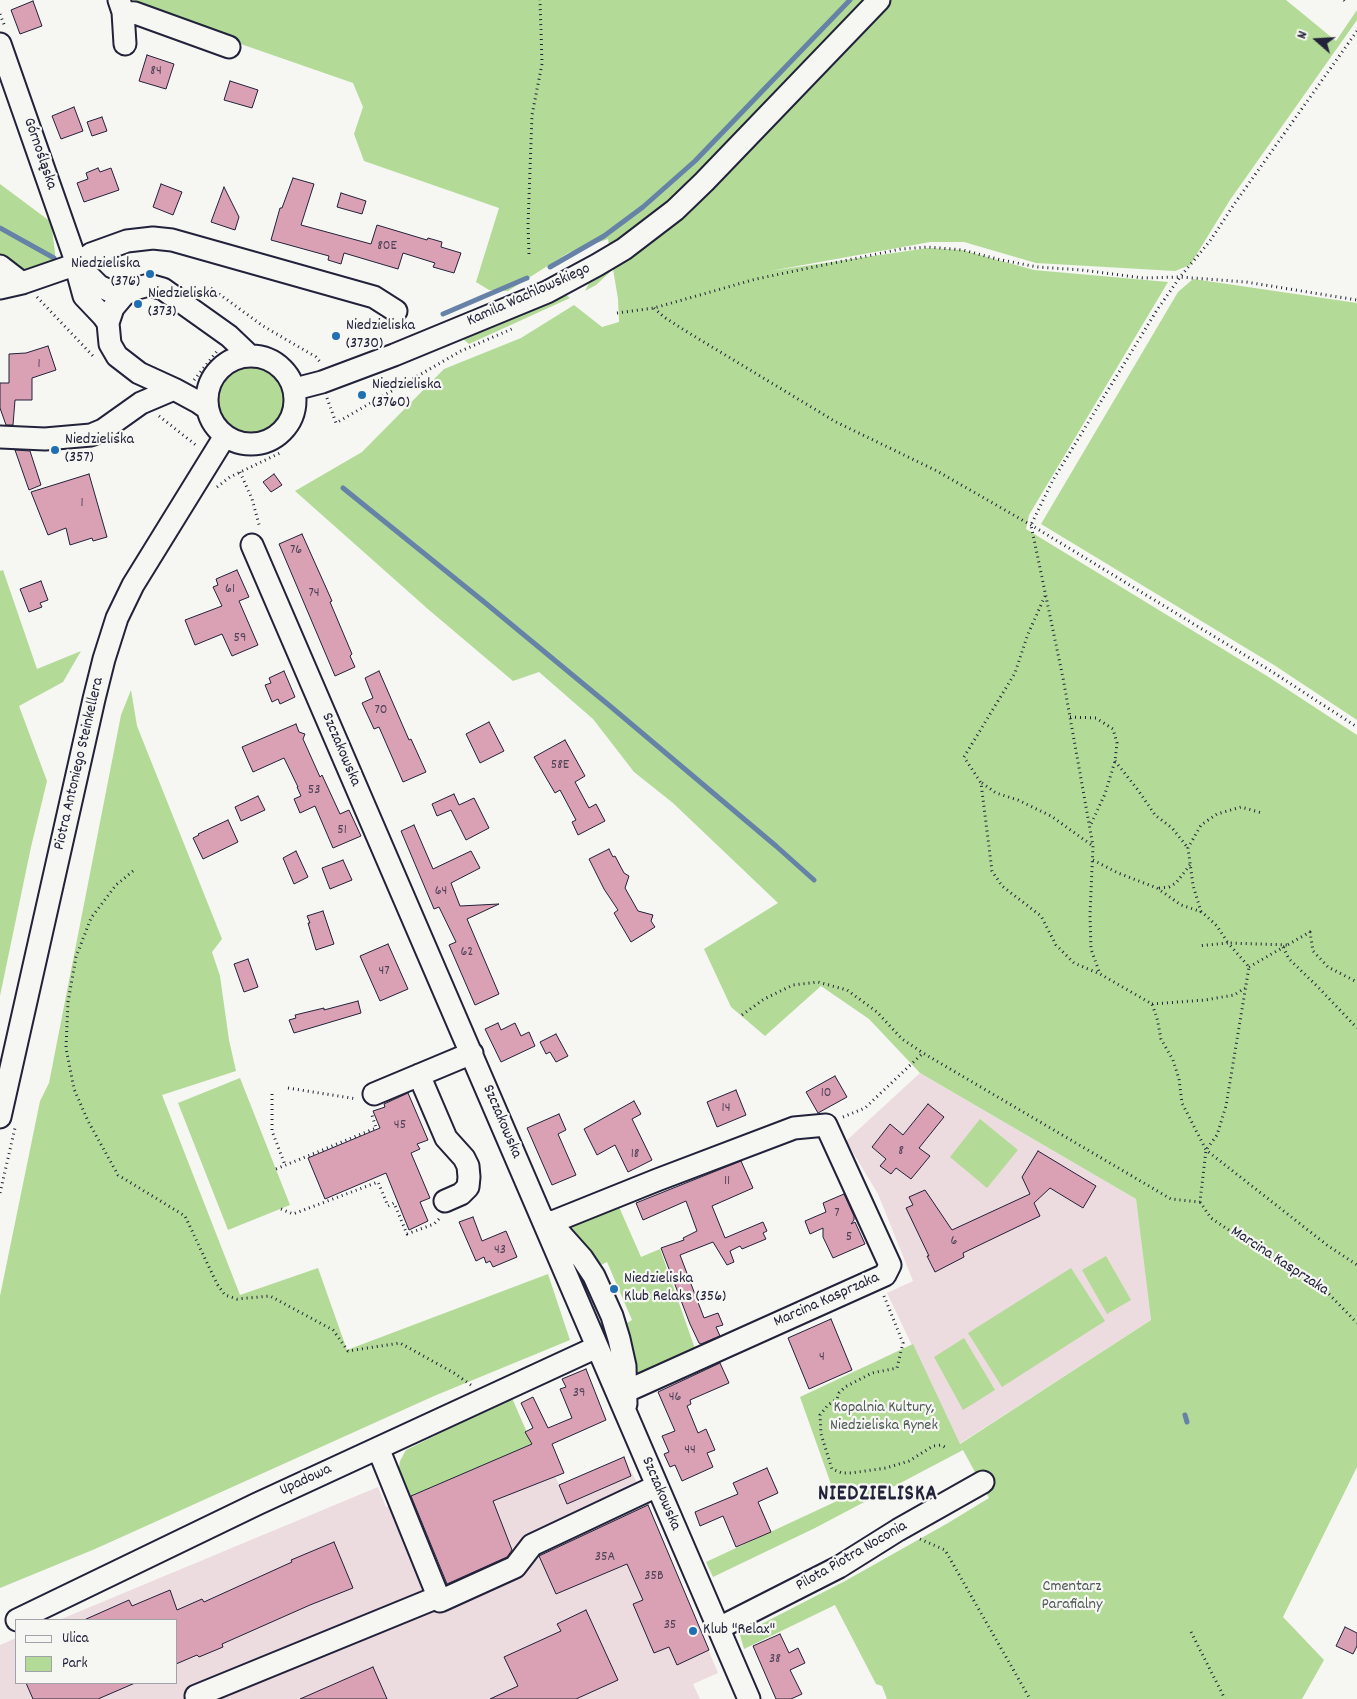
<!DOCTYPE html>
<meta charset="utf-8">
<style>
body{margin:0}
#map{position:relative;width:1357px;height:1699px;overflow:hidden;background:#f6f6f2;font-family:Dekko,sans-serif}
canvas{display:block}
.legend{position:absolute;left:15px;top:1619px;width:162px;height:65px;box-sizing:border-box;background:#f6f6f2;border:1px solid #a1a1a9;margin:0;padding:6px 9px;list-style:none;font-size:15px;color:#22223b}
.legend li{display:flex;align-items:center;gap:10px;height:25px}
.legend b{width:25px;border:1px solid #a1a1a9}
.north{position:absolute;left:1292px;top:15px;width:50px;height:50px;-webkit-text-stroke:4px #f6f6f2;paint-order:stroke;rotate:289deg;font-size:14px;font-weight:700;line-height:20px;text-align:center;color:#22223b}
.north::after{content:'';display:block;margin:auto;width:18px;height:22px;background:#22223b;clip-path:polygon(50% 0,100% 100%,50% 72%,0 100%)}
</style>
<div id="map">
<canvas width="1357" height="1699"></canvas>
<ul class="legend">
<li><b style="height:6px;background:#f6f6f2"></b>Ulica</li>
<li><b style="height:14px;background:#b3db97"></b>Park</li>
</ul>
<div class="north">N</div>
</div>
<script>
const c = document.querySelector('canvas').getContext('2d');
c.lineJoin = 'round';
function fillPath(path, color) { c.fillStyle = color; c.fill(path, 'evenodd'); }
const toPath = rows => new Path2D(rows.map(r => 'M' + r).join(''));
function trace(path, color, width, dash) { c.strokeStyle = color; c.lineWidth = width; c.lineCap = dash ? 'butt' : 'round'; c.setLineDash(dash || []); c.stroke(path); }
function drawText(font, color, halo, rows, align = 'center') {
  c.font = font + ' Dekko,sans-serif'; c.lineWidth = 4.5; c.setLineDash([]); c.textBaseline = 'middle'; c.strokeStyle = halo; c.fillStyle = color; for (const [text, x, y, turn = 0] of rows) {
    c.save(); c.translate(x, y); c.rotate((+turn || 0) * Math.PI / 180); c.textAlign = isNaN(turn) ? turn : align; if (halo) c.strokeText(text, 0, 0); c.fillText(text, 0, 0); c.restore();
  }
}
fillPath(toPath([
 [920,1073,1136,1199,1151,1320,959,1444,887,1293,913,1281,878,1194,846,1141],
 [624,1457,648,1505,718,1673,693,1684,700,1699,0,1699,0,1645,16,1638,16,1683,176,1683,176,1620,59,1620,378,1487,386,1507,481,1466,555,1476,559,1485]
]), '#eddcdf');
fillPath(toPath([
 [107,0,1286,0,1336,41,1357,10,1357,20,1230,200,1190,265,1175,271,1036,263,964,242,930,242,770,271,928,248,962,250,1034,270,1168,282,1029,515,1026,529,1267,676,1357,735,1357,1467,1283,1617,1324,1660,1302,1699,887,1699,882,1686,876,1684,835,1605,744,1649,740,1635,845,1581,948,1523,989,1498,963,1450,815,1528,713,1577,706,1562,837,1501,800,1397,913,1344,960,1444,1151,1320,1136,1199,920,1073,869,1019,821,986,765,1036,731,1007,704,949,778,903,673,803,634,772,593,719,539,672,513,681,429,610,295,491,362,452,444,369,521,338,574,305,602,327,619,322,618,299,608,239,568,253,508,291,489,290,476,282,499,208,364,161,354,134,363,107,353,83,235,42,229,54,110,9],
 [0,184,51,222,55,252,55,275,49,285,37,290,0,260],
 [610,271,610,272,596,285,585,291,590,281],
 [1193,279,1357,303,1357,720,1274,665,1041,524,1178,292],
 [566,295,570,298,469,344,463,339,559,296],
 '215 399a37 37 0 1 1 74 0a37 37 0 1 1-74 0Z',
 [3,570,37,669,81,651,63,682,19,706,47,781,31,847,0,996,0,571],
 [131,690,137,726,222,939,212,952,220,976,229,1040,236,1071,162,1095,240,1295,318,1268,347,1350,548,1274,570,1340,434,1396,95,1549,0,1588,0,1296,40,1101,49,1083,121,715],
 [240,1078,290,1205,228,1230,178,1103],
 [980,1119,1018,1150,987,1188,950,1157],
 [612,1191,641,1257,660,1249,699,1360,635,1388,636,1372,627,1323,632,1320,607,1262,601,1265,558,1210],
 [1106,1256,1131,1300,1107,1314,1082,1270],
 [1071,1268,1105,1321,1002,1387,968,1333],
 [964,1338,995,1390,963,1410,934,1357],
 [512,1398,532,1444,407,1498,398,1474,400,1461,406,1450]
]), '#b3db97');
trace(toPath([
 [0,228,54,258],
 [550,267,604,236,643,207,695,161,850,0],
 [443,314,527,278],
 [343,488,483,601,610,706,776,846,814,880],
 [1185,1415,1187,1422]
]), '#6683a7', 5);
const building = toPath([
 [33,1,42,26,20,34,11,10,33,1],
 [147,55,174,64,166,89,139,81,147,55],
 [230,81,258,90,252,108,224,100,230,81],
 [74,107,83,131,61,139,52,116,74,107],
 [102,117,107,131,92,136,87,122,102,117],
 [98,168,100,172,111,168,119,190,84,202,77,183,88,179,86,173,98,168],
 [293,178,314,184,301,225,371,244,377,225,427,240,428,238,442,242,441,247,461,253,454,273,433,267,435,263,403,253,398,269,344,253,341,264,328,260,329,256,271,240,280,208,282,208,293,178],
 [161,184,182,192,173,215,153,207,161,184],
 [224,187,239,217,235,230,211,222,224,187],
 [341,193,366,201,362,214,337,207,341,193],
 [48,346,56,370,32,378,32,400,15,400,13,425,6,425,0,408,0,383,9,383,9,354,26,353,48,346],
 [15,450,30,451,41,485,29,490,15,450],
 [89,474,107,537,93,541,92,538,70,545,66,528,48,535,31,492,89,474],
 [274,474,282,485,271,492,263,482,274,474],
 [302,534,332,601,330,602,352,654,350,656,355,667,335,676,279,544,302,534],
 [237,570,249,597,239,601,258,645,232,656,222,634,195,645,185,620,222,606,213,587,218,585,216,579,237,570],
 [41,581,48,600,40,603,42,607,29,612,20,589,41,581],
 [284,671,295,697,280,704,278,699,272,702,265,685,271,683,269,678,284,671],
 [379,671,409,740,411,739,426,772,403,782,379,727,374,729,362,703,373,698,365,678,379,671],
 [489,722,504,751,480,763,466,734,489,722],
 [296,724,299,732,305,734,303,739,320,777,322,775,340,814,349,810,361,836,333,848,315,806,300,813,294,799,301,796,297,787,298,787,284,758,253,772,242,747,296,724],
 [565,740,585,776,575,782,589,808,596,804,605,821,578,835,572,822,576,820,560,790,555,793,534,757,565,740],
 [454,794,459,805,474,798,489,828,466,840,451,810,437,816,432,804,454,794],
 [258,796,265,810,241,821,235,807,258,796],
 [228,820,238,842,203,859,193,838,199,835,198,834,228,820],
 [414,825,433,869,471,851,480,868,451,883,460,906,499,904,467,919,499,994,475,1005,449,945,456,942,439,907,434,909,401,831,414,825],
 [609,849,613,857,615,856,624,873,629,876,625,888,638,911,653,915,651,921,655,927,631,942,614,913,618,910,604,889,589,859,609,849],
 [296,851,308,877,294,884,283,858,296,851],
 [343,860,352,880,330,889,322,868,343,860],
 [323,911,334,944,316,950,308,923,310,923,307,916,323,911],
 [388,944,408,989,380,1001,360,956,388,944],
 [248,959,258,987,244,992,234,964,248,959],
 [358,1001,361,1013,294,1033,289,1020,296,1018,295,1015,324,1008,324,1010,358,1001],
 [498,1023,501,1030,515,1023,521,1036,529,1032,535,1046,501,1062,485,1029,498,1023],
 [556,1034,568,1056,556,1062,550,1052,546,1054,540,1042,556,1034],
 [835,1076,847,1097,818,1113,806,1092,835,1076],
 [736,1090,746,1115,717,1127,707,1102,736,1090],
 [408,1093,428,1140,417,1144,420,1149,411,1153,430,1198,420,1202,428,1221,409,1230,386,1173,325,1199,308,1158,380,1128,373,1111,385,1107,384,1104,408,1093],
 [634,1101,641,1114,632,1119,652,1160,628,1172,615,1145,597,1155,584,1129,634,1101],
 [928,1104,944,1117,919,1148,930,1156,911,1179,896,1168,891,1174,880,1166,886,1159,872,1147,890,1124,903,1135,928,1104],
 [559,1114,566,1130,558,1134,576,1175,552,1185,527,1128,559,1114],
 [1038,1151,1096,1186,1083,1208,1050,1188,1034,1203,1040,1216,963,1253,964,1257,935,1272,927,1256,929,1256,906,1208,913,1205,909,1197,925,1190,952,1230,1030,1194,1022,1177,1038,1151],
 [741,1161,753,1188,712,1206,725,1238,763,1222,767,1231,763,1233,766,1239,742,1249,740,1246,730,1251,734,1262,727,1265,713,1242,680,1255,704,1318,718,1313,723,1325,716,1327,720,1336,701,1344,699,1343,690,1324,661,1248,684,1240,683,1238,697,1231,686,1201,643,1220,636,1203,741,1161],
 [844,1194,854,1216,854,1220,851,1224,855,1222,865,1244,833,1258,823,1237,823,1228,810,1234,805,1221,826,1212,823,1203,844,1194],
 [473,1217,482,1241,506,1231,517,1257,493,1267,490,1261,486,1263,484,1257,476,1261,459,1222,473,1217],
 [831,1319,852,1370,809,1389,788,1338,831,1319],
 [720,1363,729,1383,690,1400,691,1404,687,1406,698,1433,706,1429,715,1450,707,1453,713,1467,682,1481,675,1465,670,1467,664,1454,669,1452,662,1436,675,1431,658,1392,720,1363],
 [586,1369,606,1420,552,1444,564,1473,493,1501,512,1550,507,1557,447,1584,411,1496,532,1444,525,1432,533,1428,521,1403,533,1397,548,1428,572,1418,560,1389,566,1387,562,1379,586,1369],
 [624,1457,631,1476,567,1504,559,1485,624,1457],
 [767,1468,778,1493,758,1502,771,1532,736,1547,723,1516,700,1526,695,1512,738,1494,733,1483,767,1468],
 [648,1505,709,1650,677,1665,669,1647,654,1653,633,1604,643,1600,627,1564,556,1594,539,1556,648,1505],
 [334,1542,353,1588,310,1605,222,1644,223,1647,199,1657,197,1655,176,1664,176,1620,84,1620,129,1600,132,1606,170,1590,177,1610,202,1599,204,1602,292,1562,291,1560,334,1542],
 [586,1610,618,1680,576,1699,490,1699,518,1686,504,1657,561,1631,557,1624,586,1610],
 [1345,1627,1357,1633,1357,1646,1353,1654,1336,1646,1345,1627],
 [780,1634,789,1653,798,1648,805,1663,790,1670,802,1694,791,1699,776,1699,753,1646,780,1634],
 [373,1667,387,1699,300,1699,373,1667],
 [26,1683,135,1683,98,1699,33,1699,26,1683]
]);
fillPath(building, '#d9a1b3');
trace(building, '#22223b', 1);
const minor = toPath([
 [119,0,123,12,125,44],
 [123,12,135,13,229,47],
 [0,44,77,264,78,274,84,296,103,316,108,323],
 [77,264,99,286,112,292,124,295],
 [0,266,22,283],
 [0,288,22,283,77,264,91,254,127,241,153,238,172,240,374,297,396,311],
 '207 400a44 44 0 1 1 88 0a44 44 0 1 1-88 0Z',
 [295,389,322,382,394,355,547,292,597,265,624,249,675,210,704,182,879,0],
 [208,409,198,402,174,389,139,373,117,356,110,344,108,323,113,308,124,295,134,289,149,285,163,289,229,336,250,356],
 [0,437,45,439,91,435,103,430,141,403,174,389],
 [252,545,749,1699],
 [419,1075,446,1138,464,1158,468,1166,469,1177,468,1187,461,1194,445,1201],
 [374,1094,472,1053],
 [0,1117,94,699,104,659,117,618,133,585,225,436],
 [549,1221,582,1258,594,1276,612,1316,619,1339,625,1366,626,1404],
 [545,1225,657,1180,794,1128,826,1125,890,1265,885,1275,618,1395],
 [378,1448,440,1601,515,1567,532,1545,657,1486],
 [17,1620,257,1504,597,1347],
 [719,1628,839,1567,898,1530,983,1482],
 [198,1699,196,1696,438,1597]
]);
trace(minor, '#22223b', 25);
trace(toPath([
 [1344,0,1346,2],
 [0,14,5,27],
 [1357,31,1235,203,1210,241,1180,277,1157,310,1053,480,1031,525,1063,678,1093,846,1090,915,1091,949,1100,974,1152,1004,1157,1018,1161,1039,1173,1060,1179,1079,1182,1103,1206,1150,1327,1245,1357,1265],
 [529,254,528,225,532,115,542,64,540,0],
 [211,288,263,326,316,357,321,363],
 [37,297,93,356],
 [654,308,664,317,684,330,836,422,937,471,1031,525,1271,671,1357,727],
 [617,313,654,308,756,279,901,249,928,247,963,250,997,259,1037,267,1082,270,1143,278,1180,277,1246,282,1357,300],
 [194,380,218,350],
 [327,398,336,423,461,351,514,328],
 [159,416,197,446],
 [240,472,252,499,260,528],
 [217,487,230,477,282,452],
 [1045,596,1028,634,1015,673,964,757,981,783,992,871,1002,886,1041,916,1056,945,1074,963,1100,974],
 [1070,717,1096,718,1113,729,1117,743,1115,761,1105,794,1090,826],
 [1115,761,1138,790,1155,815,1172,828,1188,848],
 [982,783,996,793,1018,800,1051,816,1093,846],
 [1093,860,1118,873,1157,888,1181,905,1202,912,1217,926,1228,943,1288,945],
 [133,871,116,885,91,918,76,957,68,1002,66,1048,74,1089,88,1121,118,1175,185,1216,217,1284,225,1295,237,1299,270,1296,333,1330,348,1351,400,1343,454,1373,471,1385],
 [1159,888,1169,887,1176,883,1190,865],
 [1201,912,1193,885,1188,848,1201,825,1217,814,1241,807,1262,813],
 [1283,947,1289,959,1318,987,1357,1028],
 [1249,967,1310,932,1313,951,1328,967,1357,982],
 [1152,1004,1205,1000,1234,995,1245,988],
 [742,1015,764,999,793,985,818,982,847,990,877,1012,902,1039,923,1053],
 [288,1088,357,1099],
 [272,1094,272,1131,285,1165],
 [843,1117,865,1108,923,1053,1171,1199,1200,1202,1206,1150,1217,1135,1226,1106,1249,967,1228,943,1198,946],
 [276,1169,376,1128,371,1112],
 [0,1193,15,1128],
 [1200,1202,1211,1218,1298,1277,1327,1292,1357,1323],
 [281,1209,293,1214,378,1182,388,1206,394,1203,407,1234,434,1224,441,1217],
 [884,1296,903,1343,897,1368,872,1373,845,1387,839,1393,837,1399,828,1405,820,1415,821,1434,832,1469,842,1473,851,1473,886,1468,909,1461,933,1446,941,1445,947,1448],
 [920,1539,945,1550,1030,1699],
 [1191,1632,1225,1699]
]), '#22223b', 3, [1, 4]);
trace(minor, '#f6f6f2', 21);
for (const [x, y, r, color] of [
 [150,274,5,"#1f6fb2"],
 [138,304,5,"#1f6fb2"],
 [336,336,5,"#1f6fb2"],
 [362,395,5,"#1f6fb2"],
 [55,450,5,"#1f6fb2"],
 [614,1289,5,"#1f6fb2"],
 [693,1631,5,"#1f6fb2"]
]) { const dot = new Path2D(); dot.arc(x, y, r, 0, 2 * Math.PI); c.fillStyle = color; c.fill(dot); trace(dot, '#f6f6f2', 2); }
drawText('14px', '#504259', null, [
 ["84",156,72],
 ["80E",387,247],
 ["1",39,365],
 ["1",82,504],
 ["76",296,551],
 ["61",230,590],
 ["74",314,594],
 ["59",240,639],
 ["70",381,711],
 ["58E",560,766],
 ["53",314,791],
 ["51",342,831],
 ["64",441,892],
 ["62",467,953],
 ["47",384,972],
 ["10",826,1094],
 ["14",726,1109],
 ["45",400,1126],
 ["8",901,1152],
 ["18",635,1155],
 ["11",727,1182],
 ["7",837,1214],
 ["5",849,1238],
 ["6",954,1242],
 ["43",500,1251],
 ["4",822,1358],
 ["39",579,1394],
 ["46",675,1398],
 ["44",690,1451],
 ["35A",605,1558],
 ["35B",654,1577],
 ["35",670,1626],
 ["38",775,1660]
]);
drawText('16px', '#22223b', '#f6f6f2', [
 ["Górnośląska",39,154,71],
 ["Kamila Wachlowskiego",529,296,-24],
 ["Szczakowska",340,750,67],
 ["Piotra Antoniego Steinkellera",80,764,-77],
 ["Szczakowska",501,1122,67],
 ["Marcina Kasprzaka",1279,1262,33],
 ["Marcina Kasprzaka",827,1301,-24],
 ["Upadowa",306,1481,-25],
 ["Szczakowska",660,1494,67],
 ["Pilota Piotra Noconia",852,1557,-30]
]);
drawText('16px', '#22223b', '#f6f6f2', [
 ["Niedzieliska",140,265,"right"],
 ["(376)",140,283,"right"],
 ["Niedzieliska",148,295],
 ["(373)",148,313],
 ["Niedzieliska",346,327],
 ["(3730)",346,345],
 ["Niedzieliska",372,386],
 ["(3760)",372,404],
 ["Niedzieliska",65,441],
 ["(357)",65,459],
 ["Niedzieliska",624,1280],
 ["Klub Relaks (356)",624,1298],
 ["Klub \"Relax\"",703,1631]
], 'left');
drawText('16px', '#4e5a57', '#f6f6f2', [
 ["Kopalnia Kultury,",884,1409],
 ["Niedzieliska Rynek",884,1427],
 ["Cmentarz",1072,1588],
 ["Parafialny",1072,1606]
]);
c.letterSpacing = '1px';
drawText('bold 21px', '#22223b', '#f6f6f2', [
 ["NIEDZIELISKA",878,1496]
]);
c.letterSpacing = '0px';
</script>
